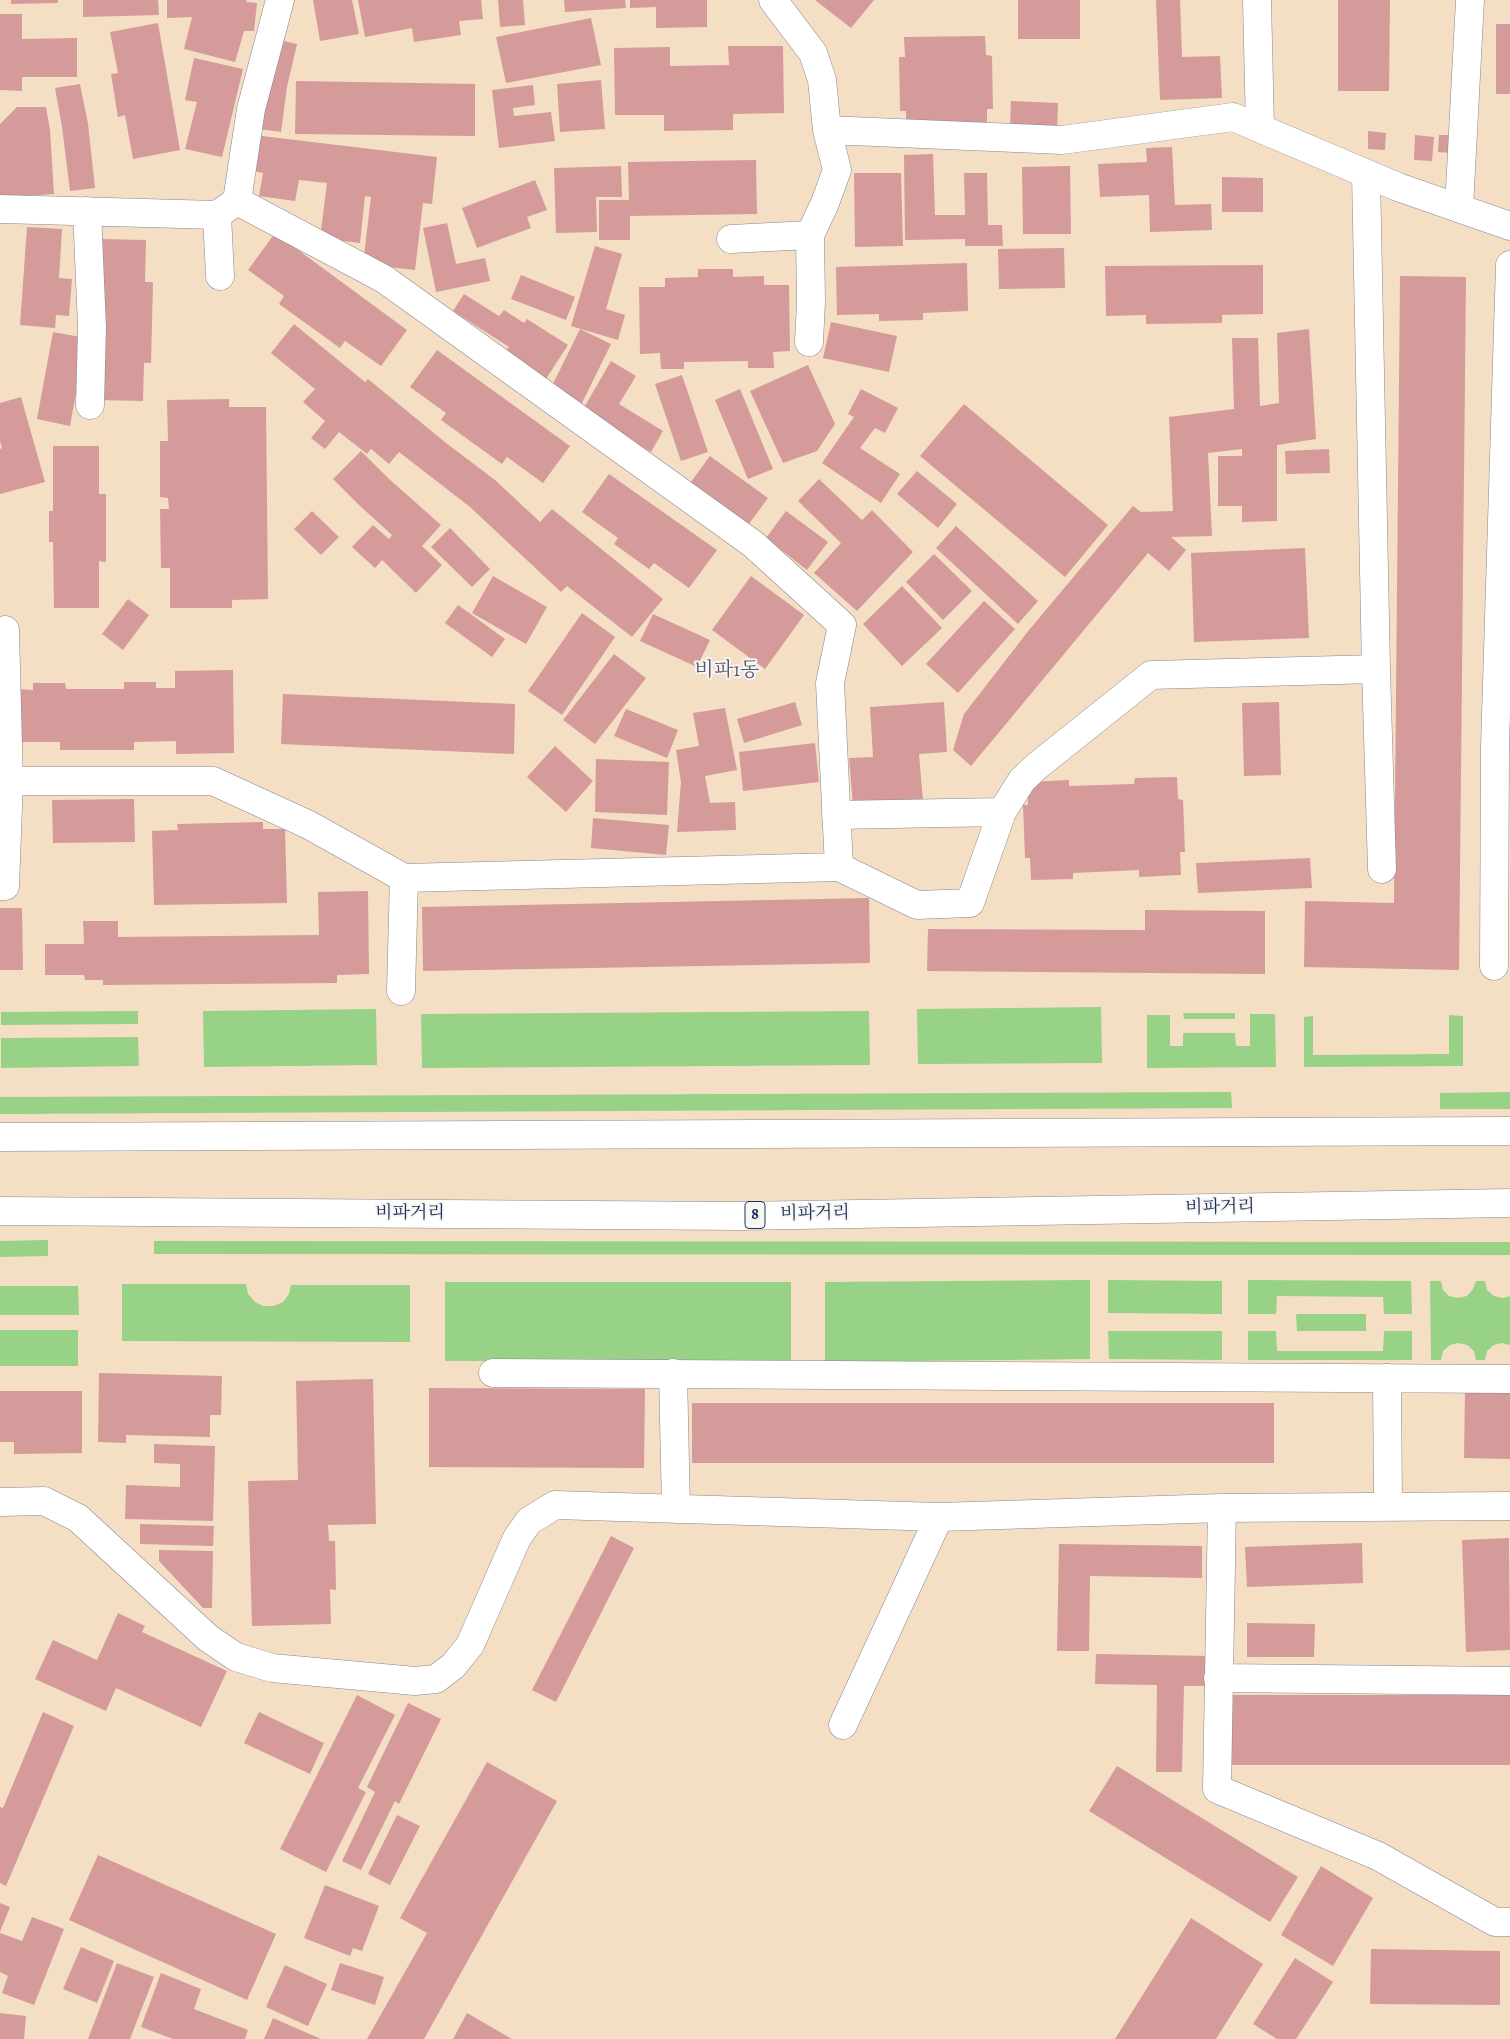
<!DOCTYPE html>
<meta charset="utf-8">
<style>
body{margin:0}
canvas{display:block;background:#f4dec4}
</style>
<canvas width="1510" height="2039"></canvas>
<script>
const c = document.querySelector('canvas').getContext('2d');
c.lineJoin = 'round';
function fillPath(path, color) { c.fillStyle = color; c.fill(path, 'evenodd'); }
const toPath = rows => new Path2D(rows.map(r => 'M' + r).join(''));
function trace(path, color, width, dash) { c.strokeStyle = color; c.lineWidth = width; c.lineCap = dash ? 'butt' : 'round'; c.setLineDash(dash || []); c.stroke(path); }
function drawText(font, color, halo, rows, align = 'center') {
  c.font = font + ' Alegreya,"Noto Serif KR",serif'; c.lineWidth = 4; c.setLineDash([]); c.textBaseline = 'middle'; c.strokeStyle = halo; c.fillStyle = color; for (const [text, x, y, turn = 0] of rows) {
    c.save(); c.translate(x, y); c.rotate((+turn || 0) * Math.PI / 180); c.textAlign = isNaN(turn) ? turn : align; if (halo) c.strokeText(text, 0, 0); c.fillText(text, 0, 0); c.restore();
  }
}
fillPath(toPath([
 [1101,1007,1102,1063,918,1064,917,1009],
 [376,1009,377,1065,204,1067,203,1011],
 [138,1011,138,1024,1,1025,1,1012],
 [869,1011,870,1065,422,1068,421,1014],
 [1183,1013,1235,1013,1235,1019,1184,1019],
 [1250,1014,1275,1014,1276,1067,1147,1068,1147,1015,1170,1015,1170,1046,1183,1046,1183,1033,1235,1033,1236,1046,1250,1046],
 [1449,1015,1463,1016,1463,1066,1304,1067,1304,1017,1313,1016,1313,1055,1449,1054],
 [138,1037,139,1066,1,1068,1,1038],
 [1231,1092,1232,1108,0,1114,0,1097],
 [1510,1092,1510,1109,1440,1109,1440,1093],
 [48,1240,48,1256,0,1257,0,1241],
 [154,1241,1510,1242,1510,1255,154,1254],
 [1090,1280,1090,1359,825,1362,825,1282],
 [1108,1280,1222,1281,1222,1314,1108,1313],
 [1248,1280,1411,1281,1412,1314,1384,1314,1383,1297,1277,1296,1276,1314,1248,1314],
 [1430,1281,1441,1281,1443,1290,1449,1296,1458,1298,1467,1296,1473,1289,1476,1281,1485,1281,1487,1290,1494,1296,1503,1298,1510,1296,1510,1345,1502,1343,1494,1345,1487,1351,1485,1360,1476,1360,1474,1351,1467,1345,1458,1343,1450,1345,1443,1351,1441,1360,1431,1360],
 [445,1282,791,1282,791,1361,445,1361],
 [122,1284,246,1284,248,1294,255,1302,263,1306,274,1306,283,1302,289,1294,291,1285,410,1285,410,1342,122,1341],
 [0,1286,78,1286,79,1315,0,1315],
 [1296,1314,1366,1314,1366,1331,1297,1331],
 [0,1330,78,1330,78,1366,0,1366],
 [1108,1331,1222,1331,1222,1360,1109,1359],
 [1248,1331,1276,1331,1277,1351,1383,1351,1384,1331,1412,1331,1412,1360,1248,1360]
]), '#98d286');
fillPath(toPath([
 [11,0,58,0,58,3,11,4],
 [83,0,158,0,159,15,83,17],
 [167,0,247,0,246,2,257,3,254,31,244,31,235,62,184,49,192,17,167,18],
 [313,0,352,0,359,34,320,41],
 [358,0,481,0,483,19,459,21,461,35,414,42,412,28,365,37],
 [498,0,523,0,525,25,500,27],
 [564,0,625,0,626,8,565,12],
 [630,0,707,0,707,27,656,28,656,7,630,8],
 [815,0,874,0,851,28],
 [1018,0,1080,0,1080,39,1018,39],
 [1156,0,1180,0,1182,57,1220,56,1222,98,1160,100],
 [1338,0,1390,0,1389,91,1338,91],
 [0,14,22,14,22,39,77,38,77,77,22,77,22,91,0,90],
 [591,18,601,65,506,83,496,37],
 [158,23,180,150,133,159,125,115,118,117,111,74,118,73,110,32],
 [1496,24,1510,24,1510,94,1496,94],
 [985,36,986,55,992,56,993,109,987,109,987,122,970,122,970,127,906,123,906,111,900,111,899,57,905,57,904,37],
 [275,39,297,44,287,87,281,132,259,129],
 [728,46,783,46,784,113,733,114,733,130,664,131,664,115,615,115,614,48,670,47,670,66,729,65],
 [194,58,243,69,222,157,185,149,197,102,185,100],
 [601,80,605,129,560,132,557,84],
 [296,81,475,84,475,136,295,134],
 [80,84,88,124,95,188,70,191,62,127,55,88],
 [533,85,535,105,513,108,514,116,551,112,555,141,499,148,492,90],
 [1011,101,1058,103,1057,130,1010,128],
 [17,107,46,107,50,130,54,194,0,198,0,124],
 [1368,131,1386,133,1385,150,1368,149],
 [254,135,437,157,432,204,423,203,415,270,363,264,371,197,365,196,360,243,320,238,327,183,299,180,295,201,259,196,263,173,249,170],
 [1415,135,1434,137,1432,161,1414,160],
 [1439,135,1453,135,1452,153,1438,152],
 [1172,147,1175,205,1211,204,1212,230,1150,232,1149,195,1100,197,1098,164,1147,162,1146,148],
 [933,154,935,215,965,215,964,173,987,173,988,225,1002,225,1003,246,965,246,965,239,905,240,904,155],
 [756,160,757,214,630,216,630,240,599,240,599,200,629,200,628,162],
 [621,166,622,197,596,197,597,232,556,233,554,168],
 [1070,166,1071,234,1023,234,1022,167],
 [854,173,901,173,903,246,855,247],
 [1222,177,1263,178,1263,212,1222,212],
 [535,180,547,210,527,217,531,228,477,248,462,208],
 [447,223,456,264,485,258,490,281,436,292,423,228],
 [27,227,62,229,59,278,72,279,69,316,56,315,55,328,20,325],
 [275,233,407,330,381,366,345,341,340,348,279,304,284,296,248,270],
 [100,239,146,240,145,282,153,282,151,363,144,363,143,401,97,400],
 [595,246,622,254,606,309,625,315,618,340,571,326],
 [1064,248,1065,288,999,289,998,249],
 [967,263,968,311,923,313,923,320,879,321,879,314,837,315,836,267],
 [1263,265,1263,314,1222,315,1222,323,1146,324,1146,315,1106,316,1105,266],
 [698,269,733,269,733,277,764,276,764,285,789,285,790,351,773,352,774,368,748,368,748,361,684,362,684,369,661,369,660,353,640,354,639,287,665,287,665,278,698,277],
 [521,275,575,297,566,320,511,299],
 [1400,276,1466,277,1459,970,1304,967,1305,901,1394,903],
 [464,294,499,316,504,310,524,323,527,319,568,345,544,382,503,355,509,347,453,311],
 [831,322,897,336,889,372,823,358],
 [294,324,365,382,368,379,446,443,495,480,540,522,552,509,663,599,632,637,567,586,561,592,470,507,399,452,389,464,371,449,367,454,339,432,325,449,311,438,325,421,303,402,315,389,271,353],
 [580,329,611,344,582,403,551,388],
 [1309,329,1316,439,1277,445,1277,521,1242,522,1242,506,1218,506,1218,456,1242,456,1242,449,1208,453,1212,536,1171,537,1186,550,1169,571,1148,553,971,766,953,750,964,714,1029,630,1133,506,1141,512,1173,511,1169,417,1234,409,1232,338,1258,338,1260,406,1279,403,1277,333],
 [53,332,86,338,70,426,37,419],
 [437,350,570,446,543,483,507,457,502,464,441,420,446,413,410,387],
 [611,361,636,376,619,404,663,431,651,452,582,411],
 [808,365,835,424,817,451,783,463,750,391],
 [682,375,708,452,681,461,655,384],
 [740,389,773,469,748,479,715,400],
 [861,389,898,408,885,433,875,428,860,448,900,474,881,503,822,463,854,417,848,414],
 [21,397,45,482,0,494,0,449,2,448,0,441,0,403],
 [229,399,229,407,266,407,268,599,232,600,232,608,170,608,170,568,161,568,160,509,169,509,168,498,160,497,160,441,168,441,167,400],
 [964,404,1108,525,1065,577,920,456],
 [53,446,99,446,99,494,106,494,106,562,99,561,99,608,54,608,53,542,49,542,49,511,53,511],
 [1329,449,1330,473,1286,474,1285,451],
 [361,451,388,478,441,525,422,546,442,565,416,593,382,560,375,568,352,547,373,525,389,539,392,535,360,506,333,479],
 [710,456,768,498,746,528,688,486],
 [917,471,957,504,938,528,897,494],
 [609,474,717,550,689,588,654,563,649,569,614,544,618,538,582,512],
 [819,479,862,520,872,510,913,552,857,611,814,573,841,543,798,501],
 [312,511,339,537,321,555,294,529],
 [786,511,828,542,807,570,766,538],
 [956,526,1038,601,1018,624,936,548],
 [450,528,490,569,472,587,431,547],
 [1305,548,1309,638,1194,642,1191,553],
 [934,554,972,591,943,620,906,582],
 [493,576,547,607,526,644,472,613],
 [751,576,804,615,765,669,712,630],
 [902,586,942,628,902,666,863,624],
 [128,599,149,615,123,650,102,634],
 [984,601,1015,629,958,693,926,664],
 [458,605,505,639,492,657,445,623],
 [582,613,615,637,562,715,528,691],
 [653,614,710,640,697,667,640,641],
 [614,654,646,678,595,744,563,720],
 [233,670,234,753,176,754,176,741,134,742,134,750,60,750,60,742,18,742,17,689,33,690,33,683,65,683,66,689,124,689,124,682,156,682,156,688,175,688,175,671],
 [283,694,515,704,514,754,281,744],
 [795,702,802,725,744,743,737,719],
 [944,702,947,752,919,754,923,801,853,805,849,758,873,757,870,707],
 [1279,702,1281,775,1244,776,1242,703],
 [725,708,737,770,705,776,710,803,735,802,736,830,677,832,681,782,676,750,699,746,693,713],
 [626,709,678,730,667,758,614,736],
 [815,743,819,782,743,791,739,752],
 [555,746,593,781,566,812,527,777],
 [596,759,669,762,667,815,595,812],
 [1177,777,1178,799,1183,800,1185,852,1180,852,1181,875,1139,877,1139,870,1073,873,1073,879,1031,880,1030,858,1025,858,1023,805,1028,805,1027,782,1069,780,1069,786,1134,784,1135,778],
 [134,799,135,842,53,843,52,800],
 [593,818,669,825,666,855,591,848],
 [263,822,263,829,285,829,287,903,154,905,152,831,178,830,177,824],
 [1310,858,1312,888,1198,893,1196,863],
 [368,891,369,974,337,975,337,983,103,985,103,980,85,980,84,975,45,975,45,944,84,944,83,921,118,921,118,937,319,935,318,892],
 [869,898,870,963,423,971,422,907],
 [0,908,22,908,23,970,0,970],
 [1145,910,1265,911,1265,974,927,971,928,929,1145,930],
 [99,1373,222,1376,221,1415,210,1415,210,1437,126,1435,126,1443,98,1442],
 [373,1379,376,1524,328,1525,329,1541,335,1541,336,1590,330,1589,331,1624,252,1626,248,1481,298,1480,296,1381],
 [429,1388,645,1389,644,1468,429,1467],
 [1465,1389,1510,1390,1510,1459,1464,1458],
 [0,1391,82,1391,82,1453,14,1454,14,1442,0,1442],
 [692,1403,1274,1403,1274,1463,692,1463],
 [154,1444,215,1446,213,1521,125,1519,126,1485,180,1487,180,1464,154,1463],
 [140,1524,214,1526,213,1546,140,1544],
 [611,1536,634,1548,556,1702,532,1690],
 [1509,1538,1510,1650,1466,1652,1462,1540],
 [1362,1543,1363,1583,1247,1587,1245,1547],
 [1059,1544,1202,1546,1202,1578,1090,1576,1089,1651,1057,1651],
 [159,1550,213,1551,212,1608,203,1608,159,1561],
 [118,1613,145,1626,142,1632,227,1671,201,1727,116,1688,106,1711,35,1679,53,1640,97,1660],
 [1247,1623,1315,1624,1314,1657,1247,1657],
 [1096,1654,1212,1656,1211,1686,1184,1686,1182,1772,1156,1772,1157,1685,1095,1684],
 [357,1695,395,1715,358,1788,366,1792,326,1872,280,1849],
 [1232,1695,1510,1695,1510,1765,1232,1765],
 [408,1703,441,1719,399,1804,395,1801,361,1870,342,1861,375,1792,367,1787],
 [43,1712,74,1726,6,1886,0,1883,0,1807,3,1808],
 [259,1712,324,1743,310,1774,244,1743],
 [487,1762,557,1801,424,2039,367,2039,427,1933,400,1918],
 [1117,1766,1298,1877,1270,1922,1089,1811],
 [397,1815,420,1826,390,1885,368,1874],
 [98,1855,276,1934,247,2000,69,1920],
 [1321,1866,1373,1898,1333,1966,1281,1935],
 [325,1885,379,1906,362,1951,353,1948,350,1956,304,1938],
 [0,1903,10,1907,0,1932],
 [32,1917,64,1929,34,2005,2,1993,8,1976,0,1972,0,1933,22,1941],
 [1191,1918,1263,1964,1216,2039,1115,2039],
 [81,1947,114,1961,97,2003,63,1989],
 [1371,1949,1500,1951,1500,2005,1370,2004],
 [1295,1958,1333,1982,1296,2039,1277,2039,1253,2024],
 [117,1963,154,1977,130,2039,88,2039],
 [340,1963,384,1977,375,2005,331,1990],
 [285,1965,327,1984,308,2026,266,2007],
 [161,1973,201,1989,194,2009,248,2030,245,2039,173,2039,141,2027],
 [0,2013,26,2016,24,2039,0,2039],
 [467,2013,512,2039,453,2039],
 [273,2018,321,2039,264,2039]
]), '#d59b9a');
const minor = toPath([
 [280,0,251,109,237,201,384,279,753,544,842,625,830,683,839,867,917,905,970,903,1002,812,1022,780,1037,766,1151,675,1376,669],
 [773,0,813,53,822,80,827,130,837,170,825,203,810,235,811,302,809,342],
 [1257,0,1260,128],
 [827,130,1062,140,1233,117,1398,187,1510,226],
 [1366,174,1376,669,1382,869],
 [1459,208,1470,0],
 [0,209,217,215,237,201],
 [87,211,92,327,90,405],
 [217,215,220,276],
 [731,239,810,235],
 [9,781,213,781,309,825,404,878],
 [836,815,1002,812],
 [0,886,5,886,9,781,5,630],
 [1494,966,1495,746,1510,265],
 [401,991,404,878,839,867],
 [493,1373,1510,1379],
 [673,1373,676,1509],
 [1387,1378,1388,1506],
 [0,1502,44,1501,78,1518,208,1638,236,1657,272,1668,415,1681,436,1679,453,1666,470,1645,517,1538,529,1521,555,1505,939,1517,1222,1508,1510,1506],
 [1222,1508,1217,1789,1378,1856,1495,1922,1510,1922],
 [1218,1678,1510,1681],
 [843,1725,939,1517]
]);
const primary = toPath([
 [0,1137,1510,1131],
 [0,1211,739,1216,1510,1203]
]);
trace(minor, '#888691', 29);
trace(primary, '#888691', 29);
trace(minor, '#fff', 28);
trace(primary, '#fff', 28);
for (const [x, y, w] of [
 [755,1215,20]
]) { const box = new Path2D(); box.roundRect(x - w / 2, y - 13.5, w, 27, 4); c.fillStyle = '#f6f6f2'; c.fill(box); trace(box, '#1b2f5e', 1); }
drawText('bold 16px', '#1b2f5e', null, [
 ["8",755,1215]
]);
drawText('18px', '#1b2f5e', '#f6f6f2', [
 ["비파거리",1220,1208,-1],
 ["비파거리",410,1214],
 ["비파거리",815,1214,-1]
]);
drawText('20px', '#5c5573', '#f6f6f2', [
 ["비파1동",727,671]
]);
</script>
